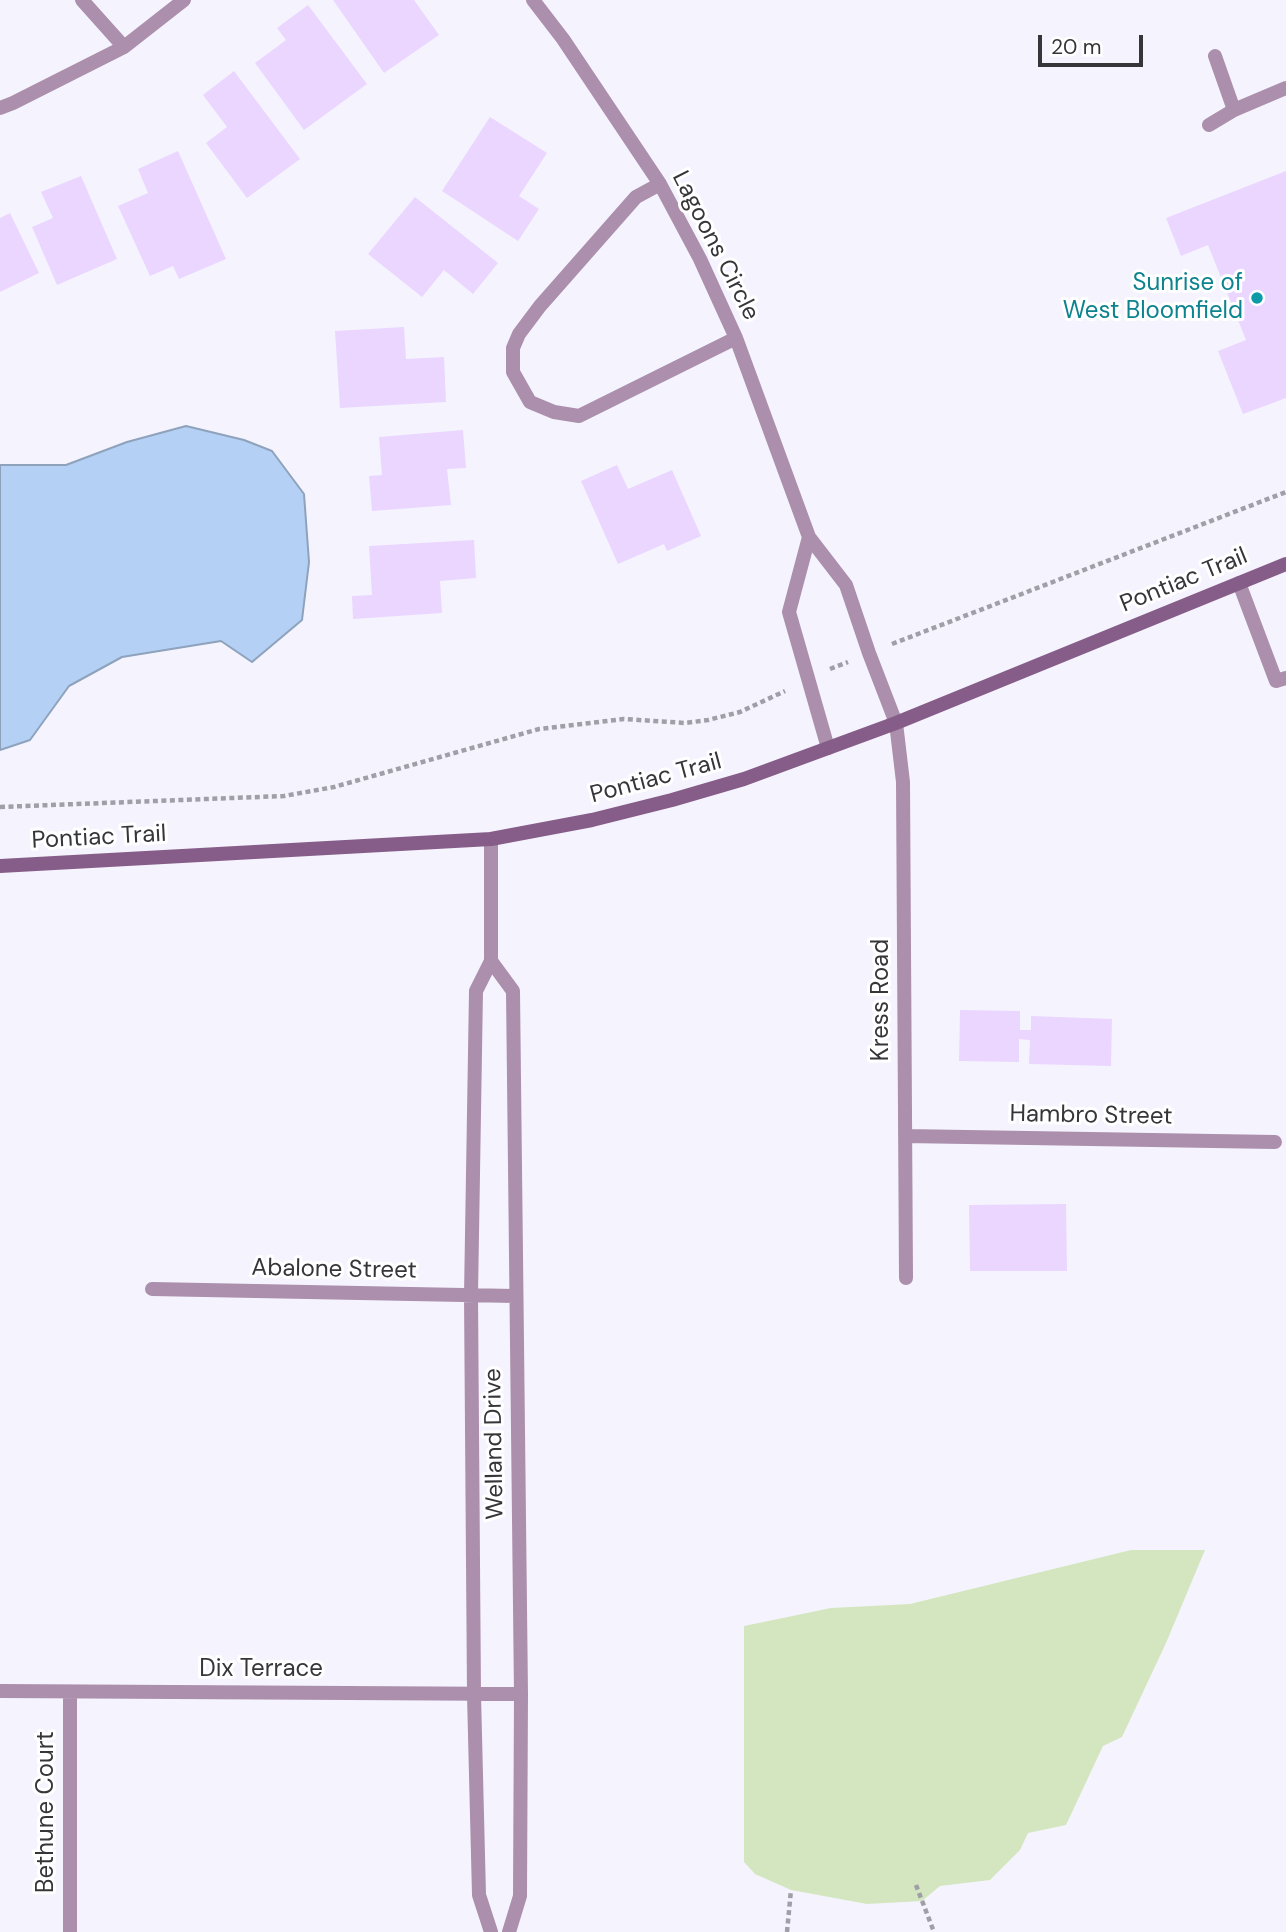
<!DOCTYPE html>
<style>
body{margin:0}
#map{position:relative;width:1286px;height:1932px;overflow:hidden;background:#f5f4fe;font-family:"DM Sans",sans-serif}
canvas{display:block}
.scale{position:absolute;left:1038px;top:35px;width:105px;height:32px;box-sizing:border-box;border:4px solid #36363a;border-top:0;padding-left:9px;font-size:21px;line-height:24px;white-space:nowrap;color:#36363a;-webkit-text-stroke:5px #fff;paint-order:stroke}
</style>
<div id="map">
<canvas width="1286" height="1932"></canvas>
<div class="scale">20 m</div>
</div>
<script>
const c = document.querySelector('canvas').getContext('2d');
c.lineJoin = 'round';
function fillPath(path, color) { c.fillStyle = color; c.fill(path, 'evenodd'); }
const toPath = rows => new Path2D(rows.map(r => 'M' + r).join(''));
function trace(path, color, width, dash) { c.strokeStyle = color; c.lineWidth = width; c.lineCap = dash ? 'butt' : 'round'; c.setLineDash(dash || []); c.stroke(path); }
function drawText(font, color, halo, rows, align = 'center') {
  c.font = font + ' "DM Sans",sans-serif'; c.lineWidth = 6; c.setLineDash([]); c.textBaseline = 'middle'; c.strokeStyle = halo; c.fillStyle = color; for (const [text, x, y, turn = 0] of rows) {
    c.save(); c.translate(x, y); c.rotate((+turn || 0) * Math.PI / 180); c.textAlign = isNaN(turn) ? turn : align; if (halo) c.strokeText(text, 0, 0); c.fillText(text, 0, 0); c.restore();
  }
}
fillPath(toPath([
 [1131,1550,1205,1550,1166,1643,1122,1737,1103,1746,1066,1825,1028,1833,1020,1850,990,1880,940,1886,922,1901,867,1904,791,1890,755,1874,744,1862,744,1626,831,1608,910,1604]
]), '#d4e6bf');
const water = toPath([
 [186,426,244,440,272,451,304,494,309,562,302,620,252,662,221,641,122,657,69,686,30,740,0,750,0,465,66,465,127,442,186,426]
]);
fillPath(water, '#b4d0f4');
trace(water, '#8ea2bc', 2);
fillPath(toPath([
 [333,0,414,0,439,35,384,73],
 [308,5,367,84,304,130,255,63,286,40,277,28],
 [234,71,300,159,247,198,206,143,227,127,203,95],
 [490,117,547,153,519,196,539,209,518,241,442,191],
 [178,151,226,259,179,279,173,266,150,276,118,206,148,193,138,169],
 [1286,171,1286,398,1243,414,1218,351,1246,340,1208,245,1181,256,1166,218],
 [81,176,117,259,57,285,32,227,53,218,41,192],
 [415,197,498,263,473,294,444,270,422,297,368,254],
 [10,213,39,273,0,292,0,218],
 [404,327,406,359,444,357,446,402,340,408,335,331],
 [463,430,466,468,447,469,451,505,372,511,369,476,382,475,379,437],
 [617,465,628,489,672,470,701,536,667,551,664,544,618,564,581,481],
 [474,540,476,578,440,581,442,613,353,619,352,596,372,595,369,546],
 [960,1010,1020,1011,1020,1030,1031,1030,1031,1016,1112,1019,1111,1066,1029,1064,1030,1040,1019,1039,1019,1062,959,1061],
 [1066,1204,1067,1271,970,1271,969,1205]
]), '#ead6ff');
trace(toPath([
 [892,644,1286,492],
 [830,669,848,662],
 [0,807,284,796,334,787,539,729,624,719,685,723,708,720,740,712,785,691],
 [916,1885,934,1932],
 [787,1932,791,1890]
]), '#a09fa7', 4.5, [5, 3.5]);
trace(toPath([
 [1215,56,1234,110],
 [1209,125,1234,110,1286,88],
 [1239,583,1276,681,1286,678]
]), '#ab8fac', 14);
trace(toPath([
 [82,0,124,47],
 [533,0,563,39,660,184,700,259,736,338,809,537,846,585,869,653,896,723,903,782,906,1278],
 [0,108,13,103,124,47,184,0],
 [660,184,636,197,540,306,519,334,513,348,513,372,530,402,554,412,579,416,736,338],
 [809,537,789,612,828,748],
 [491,961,513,991,521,1694,520,1896,509,1932],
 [905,1136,1275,1142],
 [152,1289,515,1296],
 [0,1691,521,1694],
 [70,1932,70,1692],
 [491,1932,479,1895,474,1695,471,1295,476,991,491,961,491,839]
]), '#ab8fac', 14);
trace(toPath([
 [0,866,491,839,592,820,672,800,744,779,896,723,1286,564]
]), '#865d88', 14);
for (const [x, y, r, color] of [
 [1257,298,7,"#0f9aa8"]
]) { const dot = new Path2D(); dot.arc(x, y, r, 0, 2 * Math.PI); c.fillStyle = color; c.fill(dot); trace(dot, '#fff', 2.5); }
drawText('24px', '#36363a', '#fff', [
 ["Lagoons Circle",715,246,63],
 ["Pontiac Trail",1184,581,-22],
 ["Pontiac Trail",656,779,-15],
 ["Pontiac Trail",99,838,-3],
 ["Kress Road",882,1000,-90],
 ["Hambro Street",1091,1116,1],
 ["Abalone Street",334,1270,1],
 ["Welland Drive",495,1444,-91],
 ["Dix Terrace",261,1670],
 ["Bethune Court",47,1812,-90]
]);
drawText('24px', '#0d838f', '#fff', [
 ["Sunrise of",1243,284],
 ["West Bloomfield",1243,312]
], 'right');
</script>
